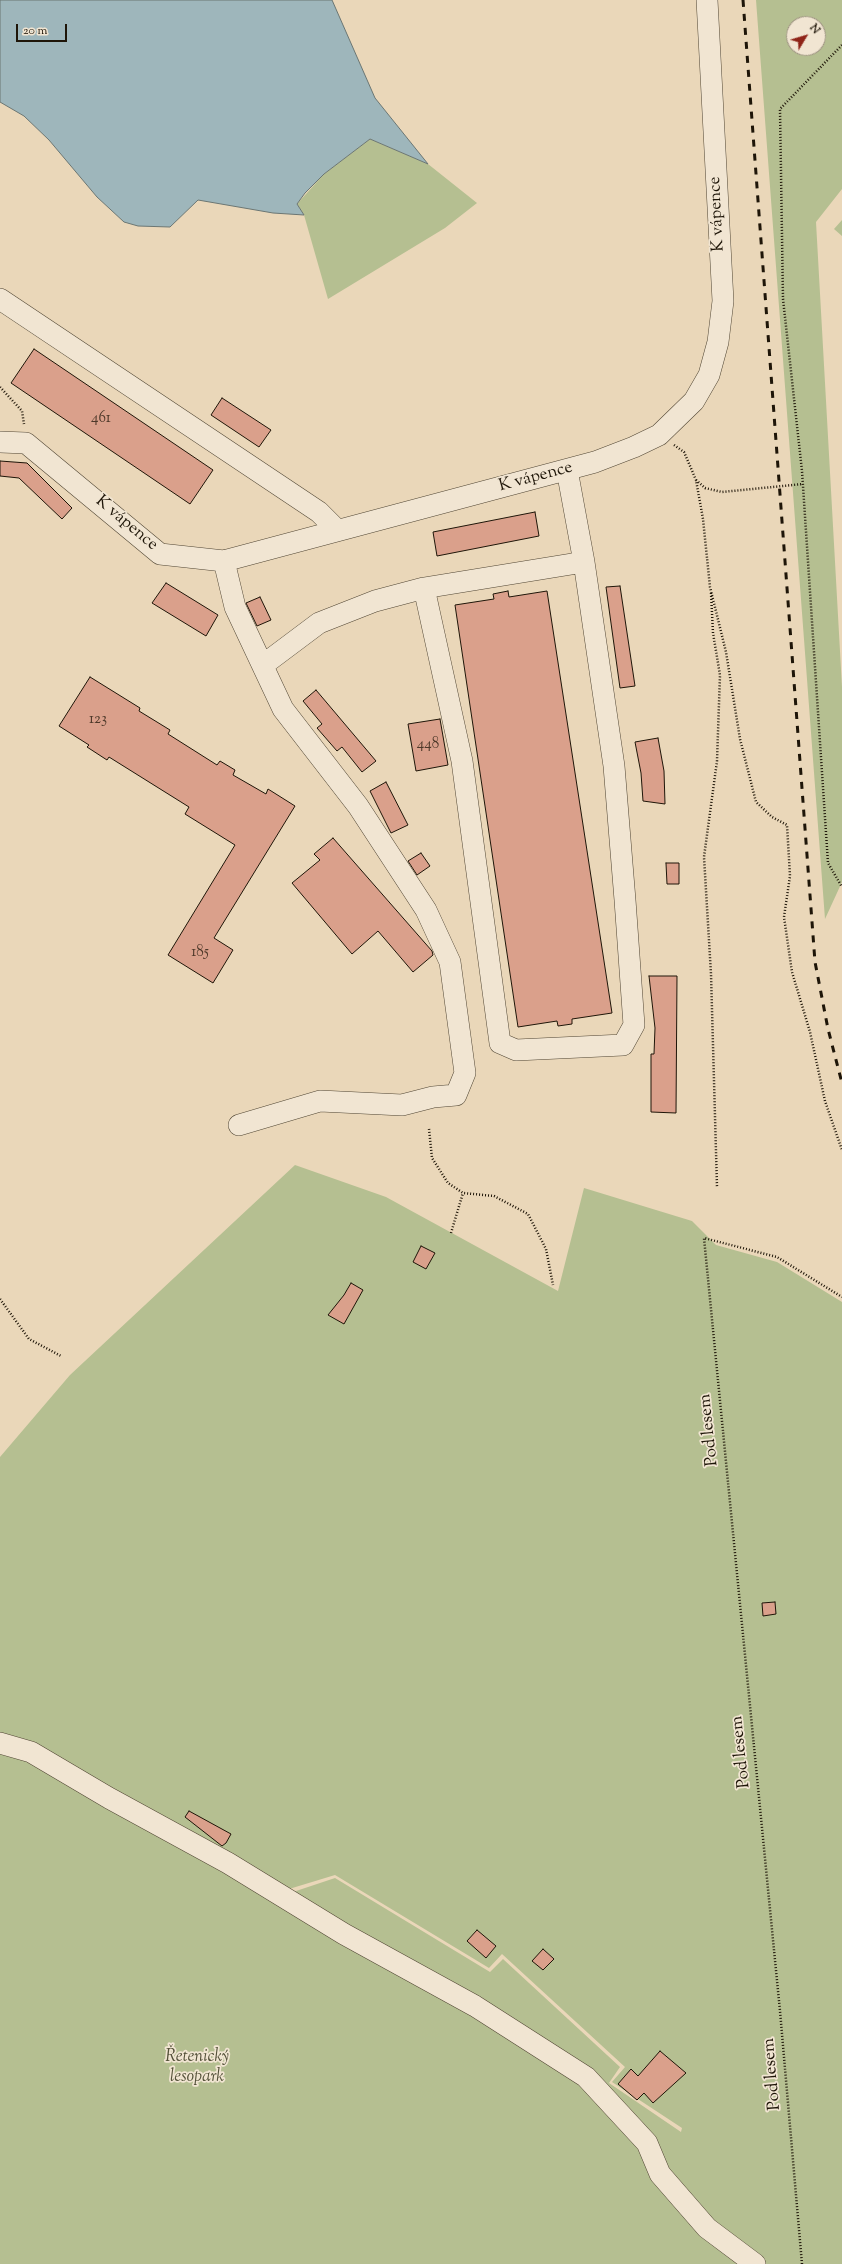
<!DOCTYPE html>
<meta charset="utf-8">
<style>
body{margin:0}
#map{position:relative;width:842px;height:2264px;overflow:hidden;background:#ead7b9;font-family:"Sorts Mill Goudy",serif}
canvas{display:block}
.north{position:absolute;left:786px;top:16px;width:40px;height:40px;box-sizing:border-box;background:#f1e5d2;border:1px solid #9d9281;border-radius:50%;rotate:52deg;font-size:11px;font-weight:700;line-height:16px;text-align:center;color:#1e1508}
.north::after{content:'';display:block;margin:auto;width:14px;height:18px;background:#8f2418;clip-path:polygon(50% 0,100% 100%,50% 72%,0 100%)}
.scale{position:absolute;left:16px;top:24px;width:51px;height:18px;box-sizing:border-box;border:2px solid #1e1508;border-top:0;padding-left:5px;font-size:12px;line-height:14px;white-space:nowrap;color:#1e1508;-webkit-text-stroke:3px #f1e5d2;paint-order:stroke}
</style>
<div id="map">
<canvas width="842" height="2264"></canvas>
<div class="north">N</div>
<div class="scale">20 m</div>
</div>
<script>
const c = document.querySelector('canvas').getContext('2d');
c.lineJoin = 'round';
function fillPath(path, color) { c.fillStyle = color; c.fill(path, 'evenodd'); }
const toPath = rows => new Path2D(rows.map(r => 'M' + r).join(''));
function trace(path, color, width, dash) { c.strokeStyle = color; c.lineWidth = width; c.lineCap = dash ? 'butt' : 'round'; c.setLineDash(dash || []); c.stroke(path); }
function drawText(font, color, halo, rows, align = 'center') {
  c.font = font + ' "Sorts Mill Goudy",serif'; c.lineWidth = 3.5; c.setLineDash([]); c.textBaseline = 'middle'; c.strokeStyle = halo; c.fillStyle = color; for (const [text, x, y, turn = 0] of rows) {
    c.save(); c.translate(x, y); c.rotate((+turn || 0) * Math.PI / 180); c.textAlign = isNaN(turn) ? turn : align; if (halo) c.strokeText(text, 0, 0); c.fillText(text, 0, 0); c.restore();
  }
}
fillPath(toPath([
 [756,0,842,0,842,189,816,222,842,687,842,882,825,919],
 [794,24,818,24,818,48,794,48],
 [370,139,428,164,477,203,445,228,328,299,304,215,297,204,324,174],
 [842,220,842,236,834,229],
 [295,1165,386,1197,558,1291,584,1188,692,1221,716,1245,777,1262,842,1302,842,2264,0,2264,0,1457,70,1375],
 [335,1875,489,1968,502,1954,625,2067,612,2082,682,2128,681,2132,609,2083,620,2067,503,1959,490,1972,335,1878,287,1894,289,1889]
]), '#b5bf91');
const water = toPath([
 [0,0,332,0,375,98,428,164,370,139,324,174,305,193,297,204,304,215,273,213,198,200,170,227,138,226,124,222,97,197,49,140,24,116,0,102,0,0]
]);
fillPath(water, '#9eb6bb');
trace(water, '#6b7673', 1);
const building = toPath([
 [34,349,213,470,190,504,11,383,34,349],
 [222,398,271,430,259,447,211,415,222,398],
 [0,461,27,463,72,508,62,519,19,478,0,476,0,461],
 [535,512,539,536,437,556,433,532,535,512],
 [166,583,218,615,206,636,152,603,166,583],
 [620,586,635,686,620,688,606,587,620,586],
 [508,591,509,597,547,591,612,1013,572,1019,572,1024,558,1026,557,1021,518,1027,455,605,494,599,493,594,508,591],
 [260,597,271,620,257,626,246,603,260,597],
 [90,677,140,708,139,711,170,730,168,734,217,765,220,761,235,770,233,775,266,794,268,789,295,806,214,938,233,950,213,983,168,955,235,845,185,814,189,807,109,757,107,760,87,747,89,745,59,726,90,677],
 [316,690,376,761,362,772,342,747,337,751,317,728,322,724,303,701,316,690],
 [440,719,448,765,416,771,408,724,440,719],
 [658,738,664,771,665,804,643,801,641,773,635,742,658,738],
 [386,782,408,825,391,833,370,791,386,782],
 [333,838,432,951,433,955,413,972,378,931,352,954,292,883,320,860,314,854,333,838],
 [421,853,430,866,417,875,408,861,421,853],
 [666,863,679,863,679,884,667,884,666,863],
 [649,976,677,976,676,1113,651,1112,651,1054,654,1054,655,1028,649,976],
 [421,1246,435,1253,426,1269,413,1262,421,1246],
 [351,1283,363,1290,344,1324,328,1315,344,1295,351,1283],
 [775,1602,776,1614,763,1616,762,1603,775,1602],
 [189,1811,231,1834,226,1843,222,1846,185,1817,189,1811],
 [477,1930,496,1946,486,1958,467,1941,477,1930],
 [543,1949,554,1959,543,1970,532,1961,543,1949],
 [660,2051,686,2073,653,2103,644,2093,637,2100,618,2084,631,2069,638,2076,660,2051]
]);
fillPath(building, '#daa08b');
trace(building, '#1e1508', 1);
const minor = toPath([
 [0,299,319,512,337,530],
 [0,442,26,443,160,554,224,561,595,462,634,447,659,435,694,401,709,375,718,342,723,301,707,0],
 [567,470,584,562],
 [224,561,235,607,283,709,358,806,426,910,450,962,465,1073,456,1095,433,1097,402,1105,320,1101,239,1125],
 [263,665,319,623,375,601,424,588,584,562,614,766,625,900,634,1025,623,1045,516,1050,500,1043,462,761,424,588],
 [0,1743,31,1752,109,1798,228,1863,344,1934,475,2006,586,2077,647,2143,660,2174,707,2228,755,2264]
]);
trace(minor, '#514634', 22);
trace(toPath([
 [842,45,780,109,783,299,802,471,828,863,842,887],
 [0,387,22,411,24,424],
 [674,445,684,452,696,480,703,519,710,587,726,652,740,739,756,802,772,817,787,825,790,876,784,917,792,972,810,1032,825,1101,842,1150],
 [696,480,705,488,722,492,803,484],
 [711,593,713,633,720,675,717,761,704,857,711,974,717,1187],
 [429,1129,432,1158,448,1183,463,1193,494,1196,528,1214,546,1249,553,1285],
 [451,1233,463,1193],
 [0,1299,29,1339,61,1356],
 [802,2264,780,2011,704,1238,777,1257,842,1297]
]), '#1e1508', 2.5, [1, 2]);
trace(minor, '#f1e5d2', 21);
trace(toPath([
 [743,0,815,962,828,1029,842,1083]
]), '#1e1508', 3, [7, 7]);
drawText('15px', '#4d3829', null, [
 ["461",101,419],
 ["123",98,720],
 ["448",428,745],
 ["185",200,953]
]);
drawText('17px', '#1e1508', '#f1e5d2', [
 ["K vápence",718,214,-93],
 ["K vápence",536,478,-15],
 ["K vápence",126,524,40],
 ["Pod lesem",710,1430,-96],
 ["Pod lesem",742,1752,-96],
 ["Pod lesem",773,2074,-95]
]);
drawText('italic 17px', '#535038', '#f1e5d2', [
 ["Řetenický",197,2058],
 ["lesopark",197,2078]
]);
</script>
